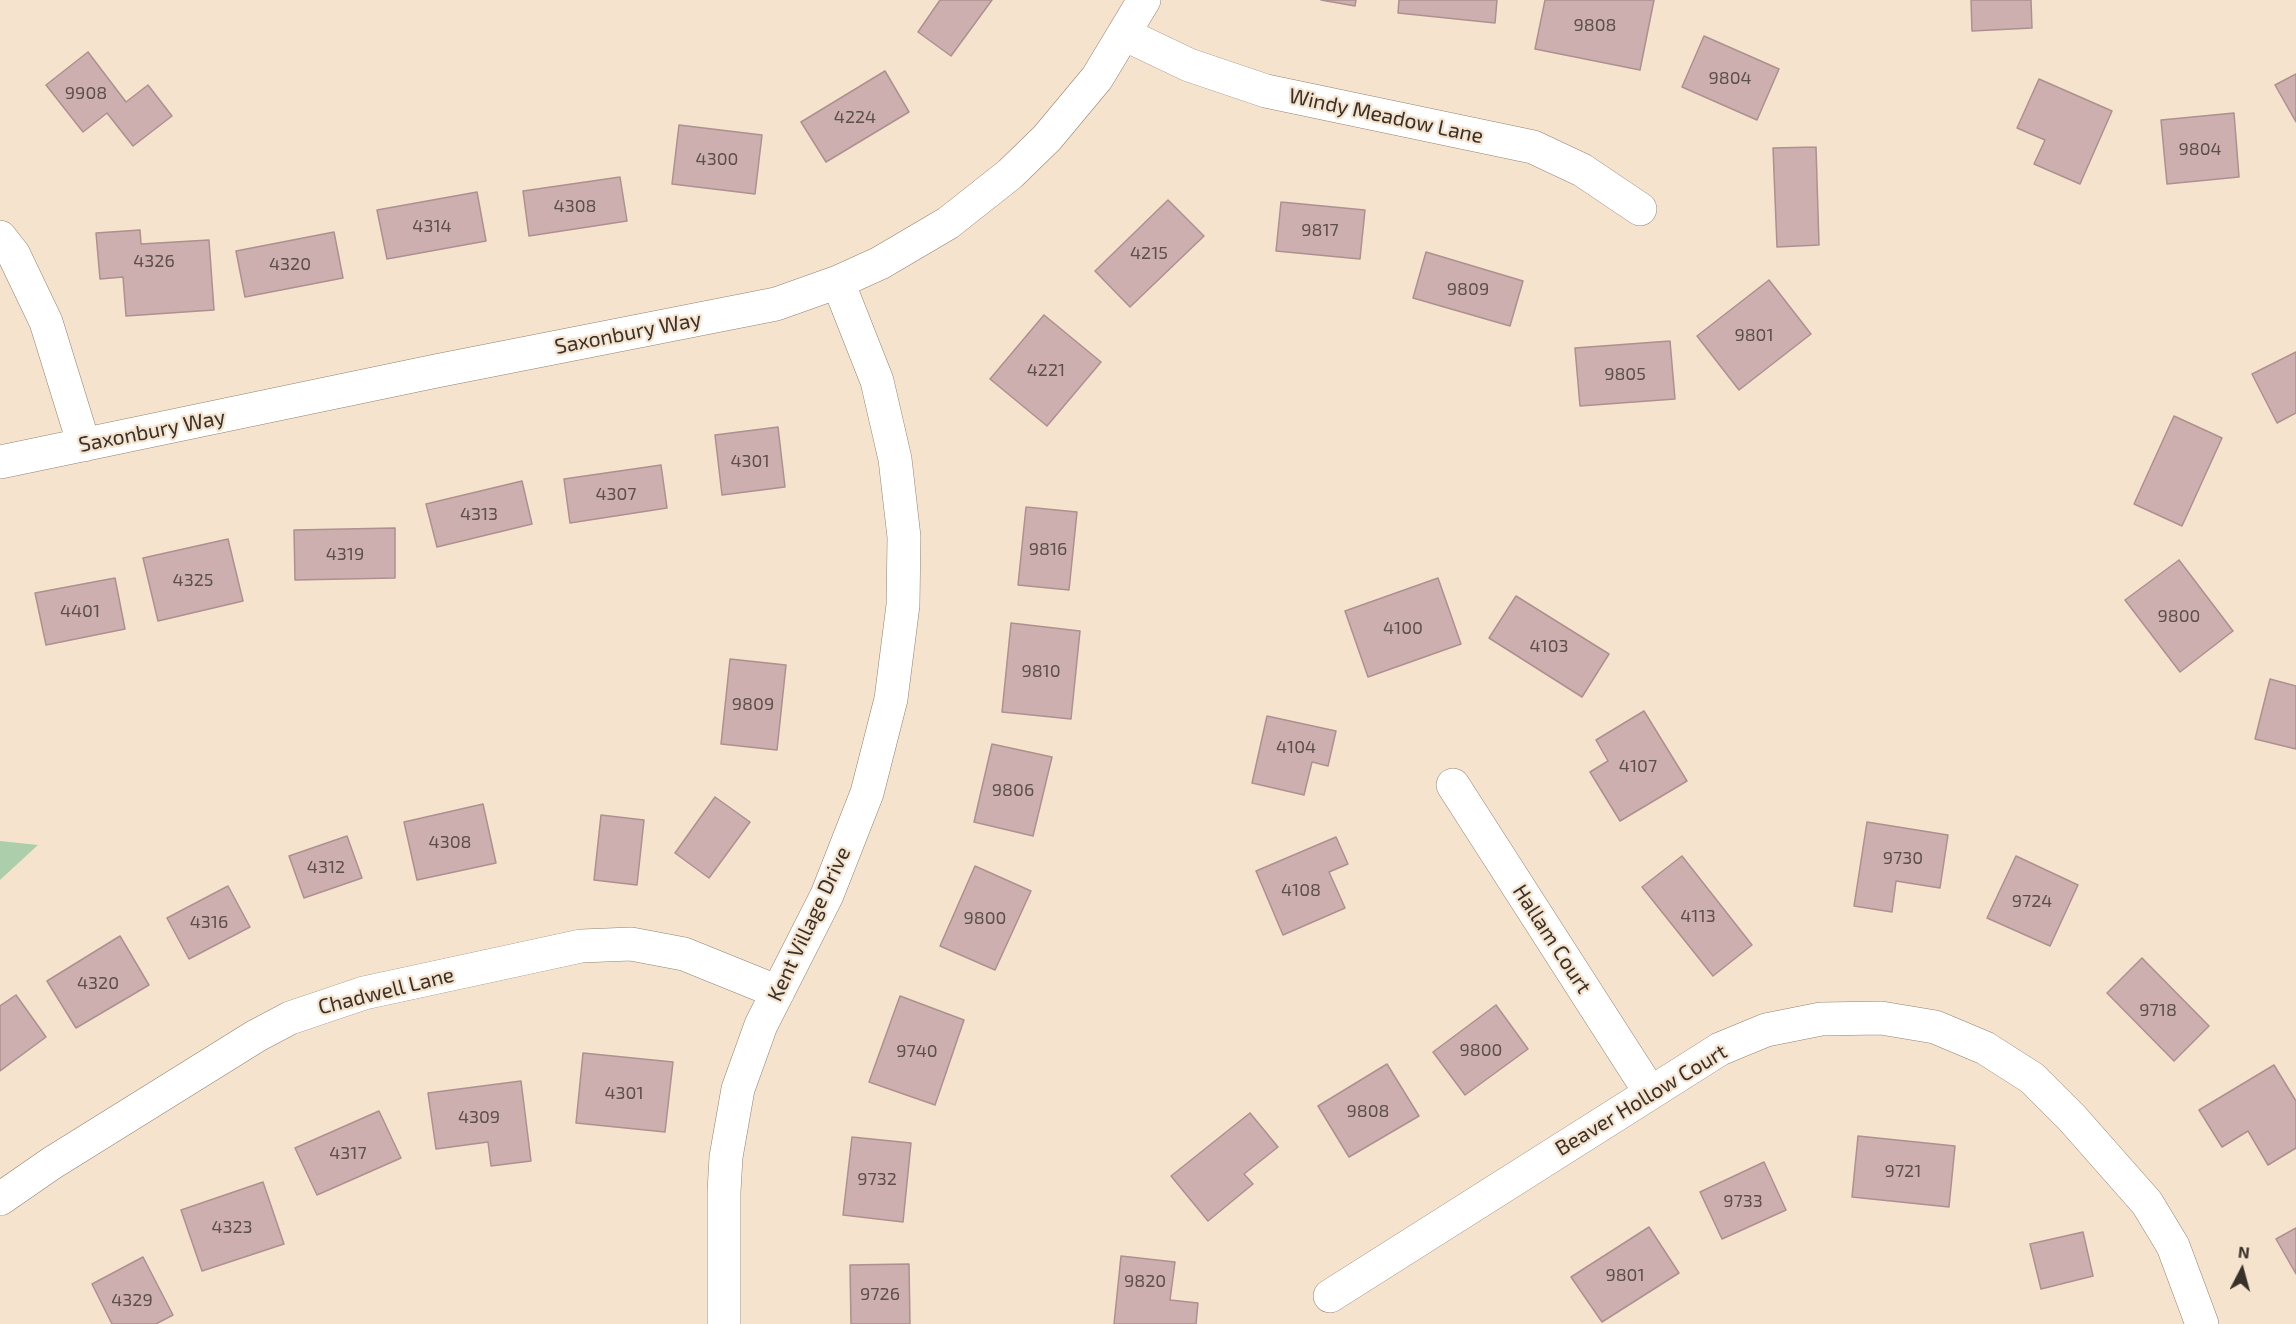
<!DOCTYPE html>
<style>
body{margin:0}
#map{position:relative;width:2296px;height:1324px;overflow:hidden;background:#f5e3ce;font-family:"Exo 2",sans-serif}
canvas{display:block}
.north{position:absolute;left:2212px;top:1240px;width:60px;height:60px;-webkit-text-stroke:4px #f5e3ce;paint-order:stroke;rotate:6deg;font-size:16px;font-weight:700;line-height:24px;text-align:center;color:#383129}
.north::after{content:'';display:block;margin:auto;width:21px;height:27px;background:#383129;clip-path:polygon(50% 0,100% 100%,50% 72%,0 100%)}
</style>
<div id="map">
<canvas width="2296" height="1324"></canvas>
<div class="north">N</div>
</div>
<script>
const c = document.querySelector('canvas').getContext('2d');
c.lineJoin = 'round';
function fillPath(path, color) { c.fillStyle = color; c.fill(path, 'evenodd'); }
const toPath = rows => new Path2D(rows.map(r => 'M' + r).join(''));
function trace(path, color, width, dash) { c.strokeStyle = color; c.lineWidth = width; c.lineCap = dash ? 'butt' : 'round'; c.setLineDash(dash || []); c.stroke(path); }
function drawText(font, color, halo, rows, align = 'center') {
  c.font = font + ' "Exo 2",sans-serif'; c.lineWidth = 4.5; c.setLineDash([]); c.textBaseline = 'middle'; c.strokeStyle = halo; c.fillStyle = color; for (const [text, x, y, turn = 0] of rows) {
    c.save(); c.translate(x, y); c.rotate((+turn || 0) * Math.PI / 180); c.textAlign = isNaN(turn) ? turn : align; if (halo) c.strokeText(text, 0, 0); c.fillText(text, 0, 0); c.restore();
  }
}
fillPath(toPath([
 [0,841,38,845,0,880]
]), '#acceaa');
const building = toPath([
 [940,0,992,0,951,56,918,32,940,0],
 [1321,0,1356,0,1355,6,1321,0],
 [1399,0,1497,0,1495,23,1398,13,1399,0],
 [1545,0,1654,0,1640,70,1535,49,1545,0],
 [1971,0,2031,0,2032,28,1972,31,1971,0],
 [1704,36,1779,69,1757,120,1682,87,1704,36],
 [88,52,126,102,148,85,172,116,133,146,107,113,83,132,46,85,88,52],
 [885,71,909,112,826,162,801,122,885,71],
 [2296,74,2296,122,2275,85,2296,74],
 [2039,79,2112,111,2080,184,2034,164,2045,140,2017,128,2039,79],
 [2234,113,2239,177,2167,184,2161,120,2234,113],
 [679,125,762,135,755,194,672,184,679,125],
 [1816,147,1819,245,1777,247,1773,148,1816,147],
 [620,177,627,221,529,236,523,191,620,177],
 [477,192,486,241,387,259,377,210,477,192],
 [1168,200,1204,236,1130,307,1095,271,1168,200],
 [1281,202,1365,210,1360,259,1276,251,1281,202],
 [140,230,141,244,209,240,214,310,126,316,123,277,100,279,96,233,140,230],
 [334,232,343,278,245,297,236,251,334,232],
 [1426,252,1523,281,1510,326,1413,298,1426,252],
 [1769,280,1811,334,1739,390,1697,336,1769,280],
 [1044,315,1101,362,1047,426,990,379,1044,315],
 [1670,341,1675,399,1580,406,1575,348,1670,341],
 [2296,352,2296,413,2277,423,2252,374,2296,352],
 [2174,416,2222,438,2182,526,2134,504,2174,416],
 [778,427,785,487,722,495,715,435,778,427],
 [661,465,667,508,570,523,564,479,661,465],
 [522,481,532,524,437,547,426,504,522,481],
 [1026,507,1077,512,1069,590,1018,585,1026,507],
 [395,528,395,578,295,580,294,530,395,528],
 [228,539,243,601,158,621,143,558,228,539],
 [2179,560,2233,631,2180,672,2125,600,2179,560],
 [115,578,125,629,46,645,35,593,115,578],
 [1438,578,1461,644,1368,677,1345,611,1438,578],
 [1516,596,1609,654,1582,697,1489,638,1516,596],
 [1011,623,1080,631,1071,719,1002,712,1011,623],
 [730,659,786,665,777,750,721,744,730,659],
 [2270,679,2296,686,2296,749,2255,739,2270,679],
 [1644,711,1687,781,1620,821,1590,772,1608,761,1596,740,1644,711],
 [1267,716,1336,731,1328,766,1312,762,1304,795,1252,783,1267,716],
 [992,744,1052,757,1033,836,974,822,992,744],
 [715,797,750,822,709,878,675,853,715,797],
 [483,804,496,863,417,880,404,822,483,804],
 [601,815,644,820,637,885,594,880,601,815],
 [1867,822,1948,835,1940,888,1896,881,1892,912,1854,906,1867,822],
 [347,836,362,878,304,898,289,856,347,836],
 [1336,837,1348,864,1329,872,1345,908,1283,935,1256,871,1336,837],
 [1682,856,1752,945,1713,976,1642,887,1682,856],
 [2016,856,2078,885,2050,946,1987,918,2016,856],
 [975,866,1031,891,995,970,940,946,975,866],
 [228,886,250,927,189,959,167,918,228,886],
 [120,936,149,985,76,1028,47,981,120,936],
 [2142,958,2209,1026,2174,1061,2107,993,2142,958],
 [16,995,46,1037,0,1071,0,1006,16,995],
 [900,996,964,1020,935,1105,869,1082,900,996],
 [1496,1005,1528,1049,1465,1095,1433,1052,1496,1005],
 [583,1053,673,1062,665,1132,576,1123,583,1053],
 [1387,1064,1419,1116,1349,1157,1318,1106,1387,1064],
 [2274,1065,2296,1101,2296,1148,2268,1165,2248,1131,2222,1147,2199,1110,2274,1065],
 [521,1081,531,1161,491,1166,488,1142,436,1149,428,1093,521,1081],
 [379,1111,401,1158,317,1195,295,1148,379,1111],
 [1250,1113,1278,1147,1244,1174,1253,1184,1208,1221,1171,1176,1250,1113],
 [1858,1136,1955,1146,1949,1207,1852,1197,1858,1136],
 [852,1137,911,1143,903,1222,843,1215,852,1137],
 [1764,1162,1786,1210,1722,1239,1700,1192,1764,1162],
 [263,1182,284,1244,202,1271,181,1210,263,1182],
 [1649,1227,1679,1273,1602,1322,1571,1277,1649,1227],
 [2296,1228,2296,1274,2276,1239,2296,1228],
 [2083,1232,2093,1276,2041,1289,2030,1244,2083,1232],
 [1121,1256,1175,1262,1170,1300,1198,1303,1196,1324,1114,1324,1121,1256],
 [143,1257,173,1315,156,1324,112,1324,92,1284,143,1257],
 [909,1264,910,1324,851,1324,850,1265,909,1264]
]);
fillPath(building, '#ccafae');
trace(building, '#ad908f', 1.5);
const street = toPath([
 [1126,35,1189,65,1266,91,1533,147,1582,170,1640,209],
 [0,237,14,255,46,322,84,445],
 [0,462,436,371,776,304,838,282,880,263,948,223,1010,174,1047,138,1097,78,1144,0],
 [1453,785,1650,1092],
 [0,1199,52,1163,256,1036,290,1018,364,993,581,946,631,944,684,954,778,992],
 [1330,1296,1720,1049,1766,1030,1821,1019,1881,1018,1935,1027,1985,1048,2032,1078,2072,1118,2147,1203,2173,1246,2202,1324],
 [724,1324,724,1192,726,1157,738,1089,761,1025,827,895,867,793,891,699,903,605,904,537,895,459,877,381,838,282]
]);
trace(street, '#92826f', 34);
trace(street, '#fff', 33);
drawText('18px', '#5d504a', null, [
 ["9808",1595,25],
 ["9804",1730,78],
 ["9908",86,93],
 ["4224",855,117],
 ["9804",2200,149],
 ["4300",717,159],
 ["4308",575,206],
 ["4314",432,226],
 ["9817",1320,230],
 ["4215",1149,253],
 ["4326",154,261],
 ["4320",290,264],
 ["9809",1468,289],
 ["9801",1754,335],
 ["4221",1046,370],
 ["9805",1625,374],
 ["4301",750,461],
 ["4307",616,494],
 ["4313",479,514],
 ["9816",1048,549],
 ["4319",345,554],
 ["4325",193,580],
 ["4401",80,611],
 ["9800",2179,616],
 ["4100",1403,628],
 ["4103",1549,646],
 ["9810",1041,671],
 ["9809",753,704],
 ["4104",1296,747],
 ["4107",1638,766],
 ["9806",1013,790],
 ["4308",450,842],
 ["9730",1903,858],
 ["4312",326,867],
 ["4108",1301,890],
 ["9724",2032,901],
 ["4113",1698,916],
 ["9800",985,918],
 ["4316",209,922],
 ["4320",98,983],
 ["9718",2158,1010],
 ["9800",1481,1050],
 ["9740",917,1051],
 ["4301",624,1093],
 ["9808",1368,1111],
 ["4309",479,1117],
 ["4317",348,1153],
 ["9721",1903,1171],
 ["9732",877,1179],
 ["9733",1743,1201],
 ["4323",232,1227],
 ["9801",1625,1275],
 ["9820",1145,1281],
 ["9726",880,1294],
 ["4329",132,1300]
]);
drawText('21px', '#383129', '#f5e3ce', [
 ["Windy Meadow Lane",1386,116,12],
 ["Saxonbury Way",628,333,-11],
 ["Saxonbury Way",152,431,-11],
 ["Kent Village Drive",809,924,-65],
 ["Hallam Court",1552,939,57],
 ["Chadwell Lane",386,991,-14],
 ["Beaver Hollow Court",1641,1100,-31]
]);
</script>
